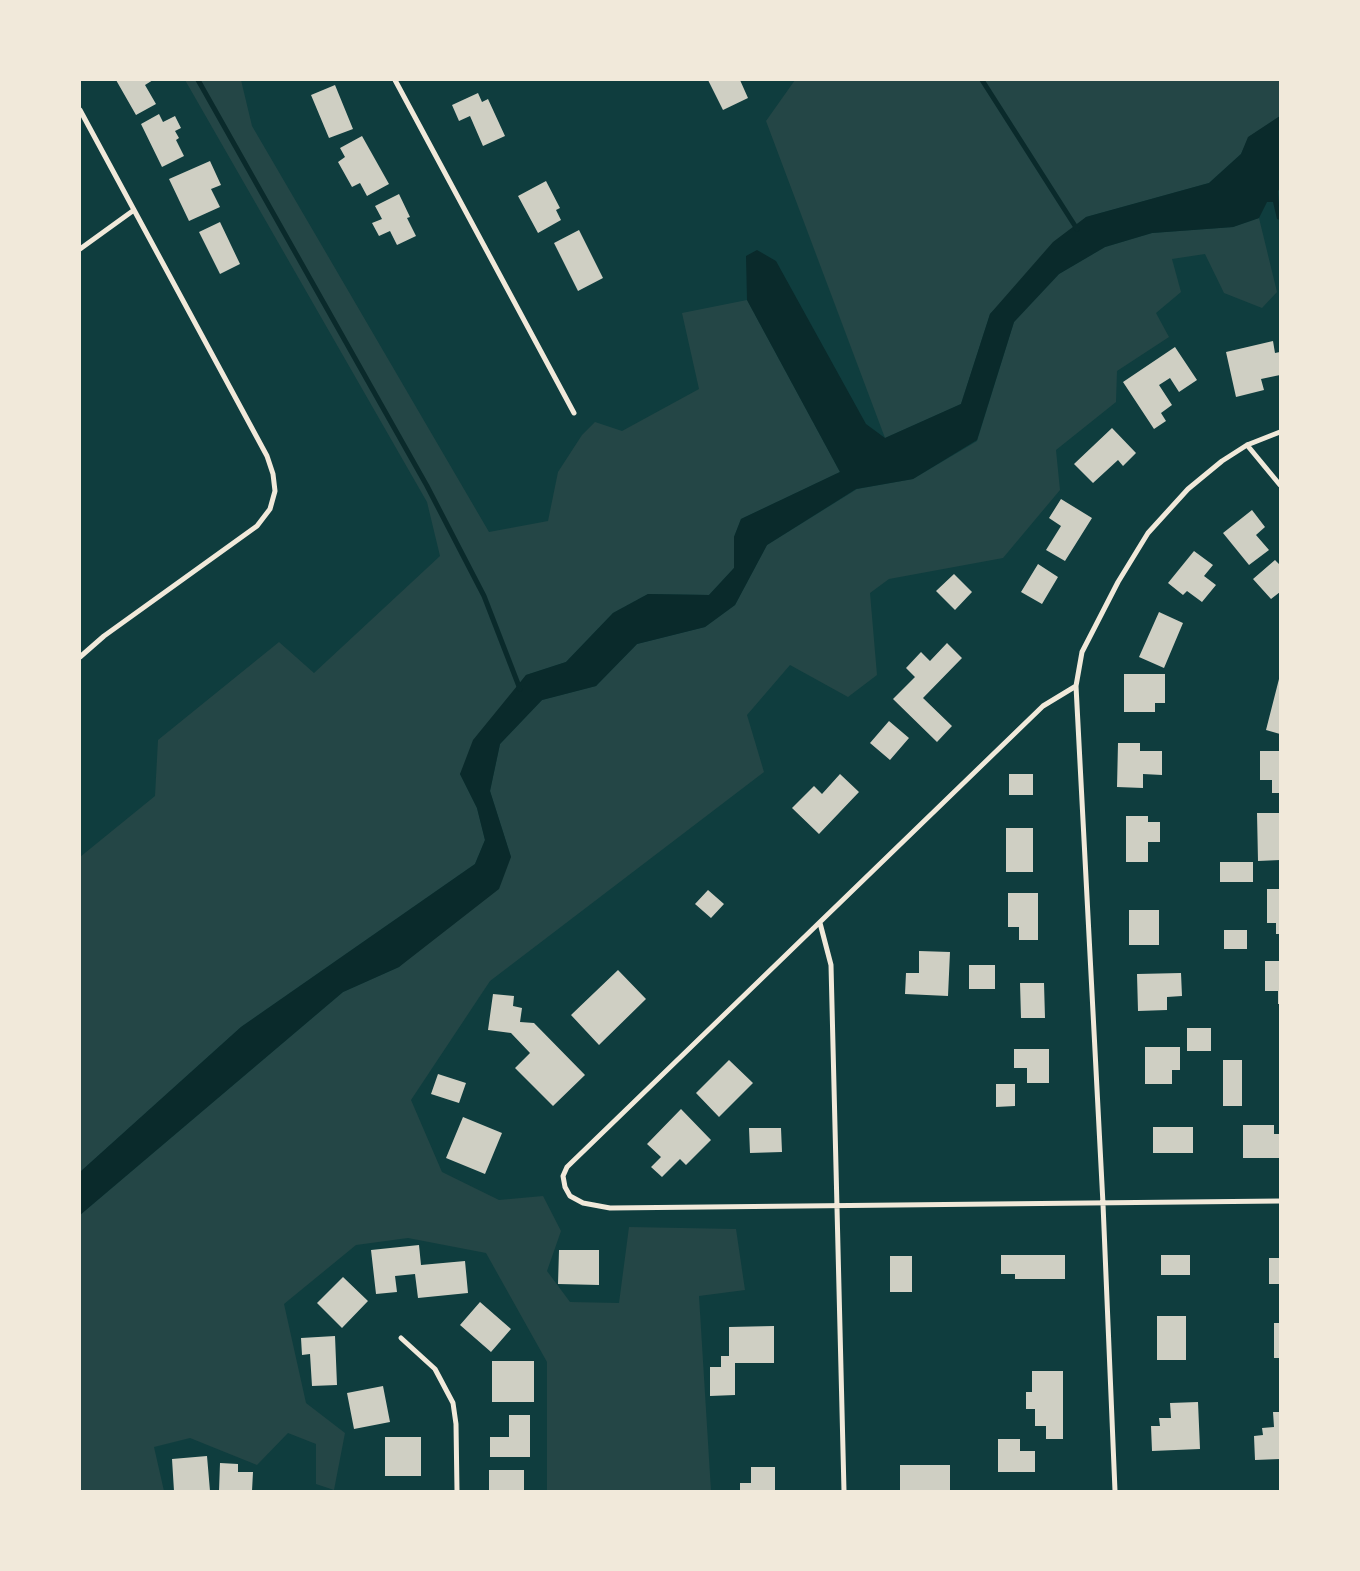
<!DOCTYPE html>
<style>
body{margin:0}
#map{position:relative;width:1360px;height:1571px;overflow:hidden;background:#0f3d3e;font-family:"Titillium Web",sans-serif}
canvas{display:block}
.frame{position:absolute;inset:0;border:81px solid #f1e9da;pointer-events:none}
</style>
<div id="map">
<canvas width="1360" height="1571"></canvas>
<div class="frame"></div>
</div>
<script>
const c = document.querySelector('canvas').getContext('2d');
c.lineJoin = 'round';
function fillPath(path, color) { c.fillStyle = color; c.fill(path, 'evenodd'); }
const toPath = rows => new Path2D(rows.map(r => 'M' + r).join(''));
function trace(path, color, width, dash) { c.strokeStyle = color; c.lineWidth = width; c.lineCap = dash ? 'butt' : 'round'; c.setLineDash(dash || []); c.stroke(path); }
fillPath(toPath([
 [185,80,241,80,252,126,489,532,548,521,558,472,582,435,595,422,622,431,699,389,682,313,747,300,840,472,741,519,734,537,734,568,709,595,648,594,613,613,566,662,526,675,460,774,477,808,485,840,475,864,241,1027,80,1172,80,857,155,796,158,740,279,642,314,673,440,556,427,502],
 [795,80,1280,80,1280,116,1249,137,1241,154,1209,183,1086,217,990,314,961,404,885,438,766,121],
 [1259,218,1277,292,1262,308,1224,293,1205,254,1172,259,1181,292,1156,313,1169,337,1117,371,1116,402,1056,450,1060,490,1003,558,889,579,870,593,877,675,848,697,790,665,747,715,764,772,490,981,411,1100,442,1172,499,1200,543,1196,561,1231,547,1271,570,1302,619,1303,629,1227,736,1229,745,1290,699,1296,711,1491,547,1491,547,1362,486,1253,408,1238,356,1245,284,1304,306,1403,345,1433,334,1490,316,1484,316,1444,288,1433,257,1465,190,1438,154,1447,164,1491,80,1491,80,1215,343,992,399,967,511,857,490,791,500,744,542,700,596,686,637,644,705,627,735,605,767,545,857,489,913,479,977,441,1014,322,1059,274,1105,247,1152,233,1233,227]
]), '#244646');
fillPath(toPath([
 [1280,116,1280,188,1278,191,1280,220,1277,219,1273,202,1267,202,1259,218,1233,227,1152,233,1105,247,1059,274,1014,322,977,440,913,479,856,489,767,545,735,605,705,627,637,644,596,686,542,700,500,744,490,791,511,857,499,889,399,967,343,992,80,1215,80,1172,241,1027,475,864,485,840,477,808,460,774,473,740,526,675,566,662,613,613,648,594,709,595,734,568,734,537,741,519,840,472,747,300,746,256,757,250,776,261,866,424,885,438,961,404,990,314,1053,242,1086,217,1209,183,1241,154,1248,137]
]), '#0a2a2b');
trace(toPath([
 [198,80,427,486,484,596,520,689],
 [982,80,1077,229]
]), '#0a2a2b', 5);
fillPath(toPath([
 [116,80,153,80,145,85,156,104,136,115],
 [708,80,740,80,748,98,723,110],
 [335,85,353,129,329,138,311,95],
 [478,93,482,102,488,99,505,136,483,146,470,116,459,121,452,105],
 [159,114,163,122,175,116,181,128,175,131,179,138,176,140,184,156,162,167,141,124],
 [362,136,389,184,367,196,360,183,352,187,338,162,345,157,340,148],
 [210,161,221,185,211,189,220,207,189,221,169,179],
 [546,181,560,208,556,210,561,220,538,233,518,196],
 [399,194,410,217,407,218,416,236,397,245,390,231,379,236,372,223,382,219,375,206],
 [220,222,240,264,220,274,199,232],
 [579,230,603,278,578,291,554,243],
 [1273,341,1275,353,1280,352,1280,375,1261,379,1264,390,1236,397,1226,352],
 [1175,347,1197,380,1179,392,1170,378,1159,385,1172,405,1161,413,1166,421,1154,429,1123,382],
 [1112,428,1136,453,1123,466,1118,460,1093,483,1074,464],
 [1061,499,1092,518,1065,561,1046,550,1061,526,1049,518],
 [1252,510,1265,527,1256,535,1269,550,1249,565,1223,533],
 [1194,551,1213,565,1204,576,1216,585,1202,602,1187,591,1183,595,1168,583],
 [1275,560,1280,565,1280,592,1271,599,1253,579],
 [1038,564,1058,577,1042,604,1021,592],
 [954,574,972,592,955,610,936,591],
 [1159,612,1183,623,1164,668,1139,657],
 [947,643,962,658,923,698,952,726,937,742,893,699,915,677,906,668,921,652,930,661],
 [1124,674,1165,674,1165,703,1155,703,1155,712,1124,712],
 [1279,679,1280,680,1280,734,1266,730],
 [889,721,909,738,890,760,870,743],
 [1118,743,1140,743,1140,751,1162,751,1162,775,1143,774,1143,788,1117,787],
 [1260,751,1280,751,1280,793,1272,793,1272,780,1260,780],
 [840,774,859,792,819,834,792,808,814,786,822,794],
 [1009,774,1033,774,1033,795,1009,795],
 [1257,813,1280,813,1280,860,1258,861],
 [1126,816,1148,816,1148,822,1160,822,1160,842,1148,842,1148,862,1126,862],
 [1006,828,1033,828,1033,872,1006,872],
 [1220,862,1253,862,1253,882,1220,882],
 [1267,889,1280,889,1280,934,1276,934,1276,923,1267,923],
 [708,890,724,904,711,918,695,904],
 [1008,893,1038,893,1038,940,1019,940,1019,927,1008,927],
 [1129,910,1159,910,1159,945,1129,945],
 [1224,930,1247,930,1247,949,1224,949],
 [919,951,950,952,948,996,905,994,906,973,919,973],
 [1265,961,1280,961,1280,1004,1278,1004,1278,991,1265,991],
 [969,965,995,965,995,989,969,989],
 [618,970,646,999,599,1045,571,1015],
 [1181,973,1182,996,1167,997,1167,1010,1138,1011,1137,974],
 [1020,983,1044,983,1045,1018,1021,1018],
 [493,994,514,996,513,1006,522,1008,520,1022,534,1023,585,1075,553,1106,515,1068,530,1053,511,1033,488,1030],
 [1187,1028,1211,1028,1211,1051,1187,1051],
 [1145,1047,1180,1047,1180,1070,1172,1070,1172,1084,1145,1084],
 [1014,1049,1049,1049,1049,1083,1027,1083,1027,1068,1014,1068],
 [729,1060,753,1083,719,1117,696,1093],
 [1223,1060,1242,1060,1242,1106,1223,1106],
 [438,1074,466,1083,459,1103,431,1094],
 [996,1084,1015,1084,1015,1106,996,1107],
 [681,1109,711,1140,686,1165,680,1159,662,1177,651,1167,661,1157,647,1144],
 [463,1117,502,1133,485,1174,446,1158],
 [1243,1125,1274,1125,1274,1134,1280,1134,1280,1158,1243,1158],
 [1153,1127,1193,1127,1193,1153,1153,1153],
 [749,1128,781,1128,782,1152,750,1153],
 [419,1245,421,1265,465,1261,468,1293,418,1298,415,1274,395,1276,397,1292,376,1294,371,1250],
 [559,1250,599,1250,599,1285,558,1284],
 [1001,1255,1065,1255,1065,1279,1015,1279,1015,1274,1001,1274],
 [1161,1255,1190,1255,1190,1275,1161,1275],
 [890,1256,912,1256,912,1292,890,1292],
 [1269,1258,1280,1258,1280,1284,1269,1284],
 [343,1277,368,1301,342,1328,317,1303],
 [480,1302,511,1329,491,1352,460,1325],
 [1157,1316,1186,1316,1186,1360,1157,1360],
 [1274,1323,1280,1323,1280,1358,1274,1358],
 [774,1326,774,1363,735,1363,735,1395,710,1396,710,1367,721,1367,721,1356,729,1356,729,1327],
 [335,1336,337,1385,312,1386,310,1354,302,1355,301,1338],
 [492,1361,534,1361,534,1402,492,1402],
 [1032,1371,1063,1371,1063,1439,1046,1439,1046,1426,1035,1426,1035,1409,1026,1409,1026,1392,1032,1392],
 [383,1386,390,1422,354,1429,347,1393],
 [1198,1402,1200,1449,1152,1451,1151,1426,1160,1426,1159,1418,1171,1418,1170,1403],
 [1273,1412,1280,1412,1280,1459,1255,1460,1254,1436,1263,1435,1262,1428,1274,1427],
 [509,1415,530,1415,530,1457,490,1457,490,1437,509,1437],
 [385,1437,421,1437,421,1476,385,1476],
 [998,1439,1020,1439,1020,1451,1035,1451,1035,1472,998,1472],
 [207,1456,210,1491,174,1491,172,1459],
 [220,1463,238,1464,238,1472,253,1472,252,1491,219,1491],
 [900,1465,950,1465,950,1491,900,1491],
 [751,1467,775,1467,775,1491,740,1491,740,1483,751,1483],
 [489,1470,524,1470,524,1491,489,1491]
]), '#cfcfc3');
trace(toPath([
 [395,80,574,413],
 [80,110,267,456,273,474,275,491,270,509,257,526,104,636,80,657],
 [80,249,134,210],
 [1247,445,1280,485],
 [1076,686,1043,706,567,1167,563,1176,565,1187,570,1196,583,1203,610,1208,1280,1201],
 [820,923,831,965,844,1491],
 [401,1338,435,1369,453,1403,456,1424,457,1491],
 [1115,1491,1103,1204,1076,686,1082,652,1118,582,1148,533,1188,489,1222,461,1247,445,1280,432]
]), '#f1e9da', 5);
</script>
